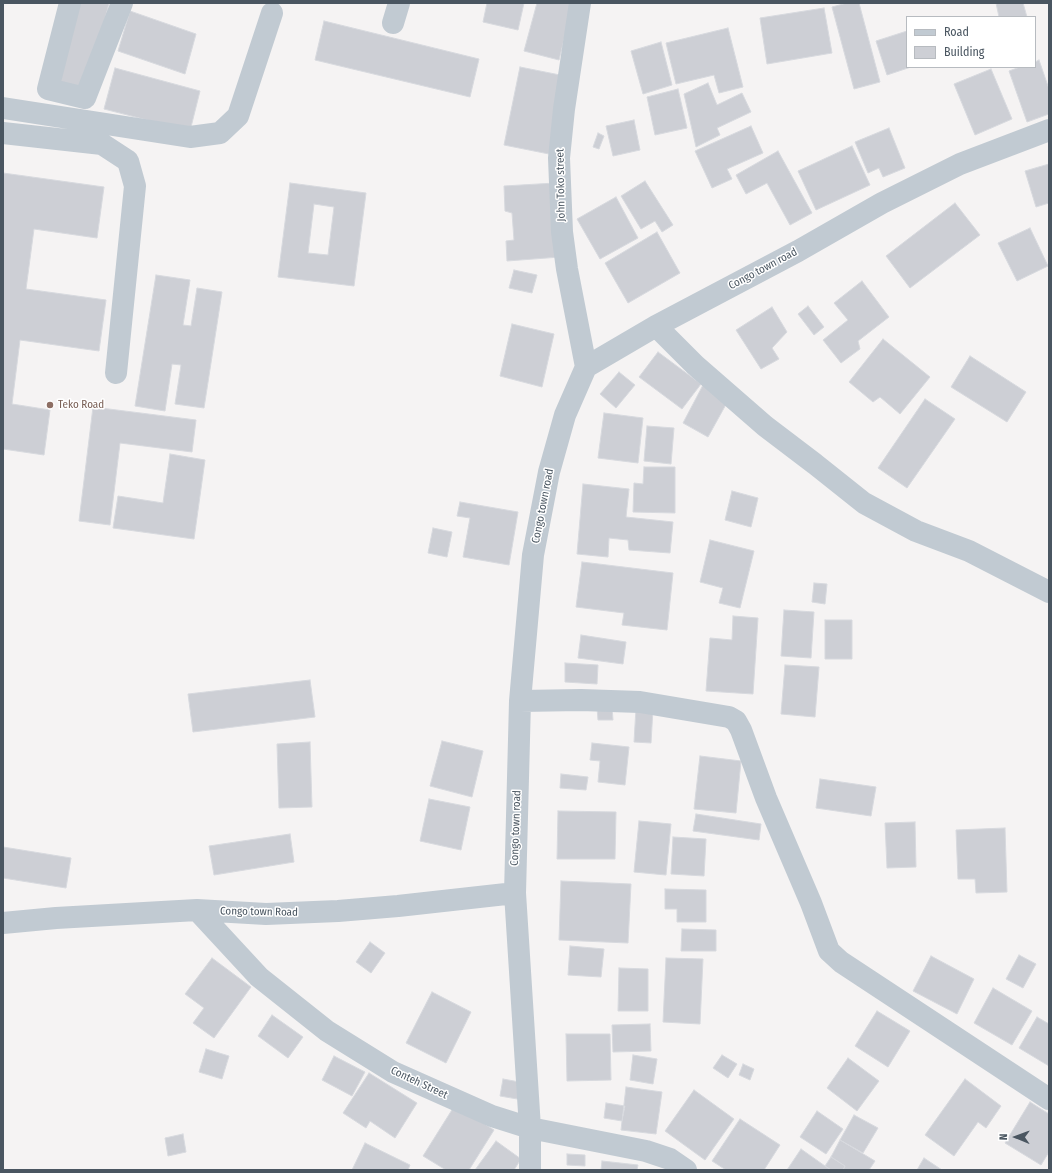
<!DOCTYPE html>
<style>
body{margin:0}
#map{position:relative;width:1052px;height:1173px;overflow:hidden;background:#f5f3f3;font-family:"Fira Sans Condensed",sans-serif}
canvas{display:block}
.frame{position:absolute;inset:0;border:4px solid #4a5661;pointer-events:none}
.legend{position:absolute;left:906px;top:16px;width:130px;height:52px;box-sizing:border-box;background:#fff;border:1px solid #b7bbc0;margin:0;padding:5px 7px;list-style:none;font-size:12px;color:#4a5661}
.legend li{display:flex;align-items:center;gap:8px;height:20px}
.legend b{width:20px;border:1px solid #b7bbc0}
.north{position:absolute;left:996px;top:1117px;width:40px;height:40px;-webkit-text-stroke:3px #fff;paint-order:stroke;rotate:271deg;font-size:11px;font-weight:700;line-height:16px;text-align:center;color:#4a5661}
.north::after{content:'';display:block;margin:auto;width:14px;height:18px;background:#4a5661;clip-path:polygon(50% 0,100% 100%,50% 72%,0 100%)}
</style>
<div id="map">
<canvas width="1052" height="1173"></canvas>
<div class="frame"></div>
<ul class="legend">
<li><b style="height:5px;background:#c1cad2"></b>Road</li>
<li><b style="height:11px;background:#cdcfd5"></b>Building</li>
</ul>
<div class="north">N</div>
</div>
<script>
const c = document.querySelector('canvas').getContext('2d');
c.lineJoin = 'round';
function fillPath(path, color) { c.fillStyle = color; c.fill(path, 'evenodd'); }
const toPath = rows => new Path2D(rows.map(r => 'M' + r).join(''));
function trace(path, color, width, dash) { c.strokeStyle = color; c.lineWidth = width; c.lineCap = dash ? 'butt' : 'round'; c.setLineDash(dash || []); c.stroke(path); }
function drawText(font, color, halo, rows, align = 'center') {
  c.font = font + ' "Fira Sans Condensed",sans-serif'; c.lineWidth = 3; c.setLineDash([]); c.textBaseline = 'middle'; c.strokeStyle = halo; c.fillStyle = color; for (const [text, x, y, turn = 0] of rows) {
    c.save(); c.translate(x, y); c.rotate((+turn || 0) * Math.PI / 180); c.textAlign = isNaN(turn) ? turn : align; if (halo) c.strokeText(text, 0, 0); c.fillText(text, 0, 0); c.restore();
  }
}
const building = toPath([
 [70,3,109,3,85,98,48,89,70,3],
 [487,3,524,3,518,30,483,22,487,3],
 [537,3,573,3,559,60,524,51,537,3],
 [847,3,859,3,880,82,854,89,832,7,847,3],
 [996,3,1023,3,1027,17,999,17,996,3],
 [824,8,832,53,767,64,760,18,824,8],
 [130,11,196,34,185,74,118,51,130,11],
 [324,21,479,59,470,97,315,60,324,21],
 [728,28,743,87,719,93,714,75,676,84,666,43,728,28],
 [907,31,907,67,911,67,887,75,876,41,907,31],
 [661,42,672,85,643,94,631,51,661,42],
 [1039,60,1049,89,1049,114,1027,122,1009,71,1020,67,1035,67,1035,62,1039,60],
 [520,67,565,76,549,154,504,145,520,67],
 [115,68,200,91,190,131,104,109,115,68],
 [991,69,1012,119,975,135,954,84,991,69],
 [708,83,717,105,742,93,751,112,717,128,720,135,696,147,684,94,708,83],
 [678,89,687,128,655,135,647,97,678,89],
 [634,120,640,150,613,156,606,126,634,120],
 [751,126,763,153,727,169,732,179,712,188,695,151,751,126],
 [889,128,905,168,883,177,879,168,868,173,855,142,889,128],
 [598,133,604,136,599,149,593,147,598,133],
 [852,146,870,185,816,210,798,171,852,146],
 [778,151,812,213,790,225,767,183,746,194,736,175,778,151],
 [1049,164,1049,203,1036,207,1025,171,1049,164],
 [3,173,104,187,97,238,34,229,26,289,106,300,99,351,20,340,12,404,50,410,44,455,3,449,3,173],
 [645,181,673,225,662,232,655,221,641,229,621,196,645,181],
 [290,183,366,193,354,286,278,277,290,183],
 [314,204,334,207,328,255,308,253,314,204],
 [555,183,560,257,507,261,506,241,514,240,512,213,505,211,504,186,555,183],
 [616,197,638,238,600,259,577,219,616,197],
 [955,203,980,235,910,288,886,256,955,203],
 [1030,228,1048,266,1017,281,998,243,1030,228],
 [657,232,680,273,628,303,605,263,657,232],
 [514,270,537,275,532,293,509,288,514,270],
 [156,275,190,280,183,325,191,326,197,288,222,292,204,408,175,404,181,365,172,364,165,411,135,406,156,275],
 [862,281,889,317,858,341,860,349,841,363,823,340,848,320,834,303,862,281],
 [808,306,824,327,814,335,798,314,808,306],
 [772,307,787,332,772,348,779,359,761,369,736,330,772,307],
 [512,324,554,334,542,387,500,376,512,324],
 [883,339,930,377,900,414,880,397,873,402,849,382,883,339],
 [658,352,701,384,682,409,639,377,658,352],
 [970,356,1026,392,1007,422,951,387,970,356],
 [619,372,635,385,616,408,600,394,619,372],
 [703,385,729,399,708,437,683,423,703,385],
 [925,399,955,419,907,488,878,468,925,399],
 [93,407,196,420,192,452,120,443,110,525,79,521,93,407],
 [604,413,643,418,638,463,598,458,604,413],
 [647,426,674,428,671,464,644,461,647,426],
 [170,454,205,460,194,539,113,528,118,496,163,503,170,454],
 [644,467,675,467,675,513,633,512,634,483,643,484,644,467],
 [583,484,629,489,626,517,673,522,670,553,629,550,628,540,609,538,608,557,577,554,583,484],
 [732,491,758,498,751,527,725,520,732,491],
 [460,502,518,512,509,565,463,557,470,518,457,516,460,502],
 [433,528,452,532,447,557,428,553,433,528],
 [710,540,754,551,740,608,719,603,723,588,700,582,710,540],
 [582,562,673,573,667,630,622,625,624,613,576,607,582,562],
 [814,583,827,584,825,604,812,602,814,583],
 [784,610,814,612,811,658,781,656,784,610],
 [733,616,758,618,753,694,706,691,710,638,732,640,733,616],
 [825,620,852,620,852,659,825,659,825,620],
 [581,635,626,642,623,664,578,658,581,635],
 [565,663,598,665,597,684,565,682,565,663],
 [785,665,819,667,815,717,781,714,785,665],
 [310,680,315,717,193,732,188,694,310,680],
 [612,707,613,720,598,720,597,708,612,707],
 [636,708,653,709,651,743,634,742,636,708],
 [442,741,483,751,472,797,430,786,442,741],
 [310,742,312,807,279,808,277,744,310,742],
 [592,743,629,747,625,785,598,782,600,761,590,760,592,743],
 [700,756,741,761,736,813,694,809,700,756],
 [561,774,588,777,586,790,560,788,561,774],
 [820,779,876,787,871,816,816,808,820,779],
 [429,799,470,807,461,850,420,841,429,799],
 [558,811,616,812,615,859,557,859,558,811],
 [696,814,761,824,759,840,693,831,696,814],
 [639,821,671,824,666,875,634,872,639,821],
 [915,822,916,867,887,868,885,823,915,822],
 [1005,828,1007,892,976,893,975,879,958,879,956,830,1005,828],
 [290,834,294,862,214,875,209,846,290,834],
 [673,837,706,839,704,876,671,874,673,837],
 [3,847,71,858,66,888,3,878,3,847],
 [561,881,631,884,628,943,559,940,561,881],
 [665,889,706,890,706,922,677,922,677,909,665,909,665,889],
 [682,929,716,930,716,951,681,951,682,929],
 [370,942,385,953,371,973,356,962,370,942],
 [570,946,604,949,601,977,568,975,570,946],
 [1019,955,1036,964,1023,988,1006,979,1019,955],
 [931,956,974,979,957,1014,913,991,931,956],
 [212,958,251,987,214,1038,193,1023,204,1008,185,994,212,958],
 [666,958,703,959,700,1024,663,1022,666,958],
 [619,968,648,969,648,1011,618,1011,619,968],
 [993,988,1032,1011,1012,1045,974,1023,993,988],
 [432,992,471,1012,446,1063,406,1043,432,992],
 [877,1011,910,1031,888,1067,855,1046,877,1011],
 [272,1015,303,1037,288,1058,258,1036,272,1015],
 [1037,1017,1049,1024,1049,1066,1019,1048,1037,1017],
 [650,1024,651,1051,613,1052,612,1025,650,1024],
 [566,1034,610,1034,611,1080,567,1081,566,1034],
 [206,1049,229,1056,222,1079,199,1072,206,1049],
 [633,1055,657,1059,653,1084,630,1080,633,1055],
 [722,1055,737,1064,728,1078,713,1068,722,1055],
 [334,1056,365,1072,352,1096,322,1080,334,1056],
 [848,1058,879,1081,857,1111,827,1088,848,1058],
 [743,1064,754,1069,750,1080,739,1075,743,1064],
 [369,1073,417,1103,395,1138,370,1121,366,1128,343,1113,369,1073],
 [503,1079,525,1083,523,1100,500,1096,503,1079],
 [965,1079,1001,1106,986,1128,978,1122,954,1156,925,1135,965,1079],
 [626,1087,662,1092,656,1134,621,1130,626,1087],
 [694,1090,734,1119,705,1160,665,1131,694,1090],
 [1030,1102,1049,1114,1049,1152,1041,1165,1005,1143,1030,1102],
 [606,1103,625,1106,622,1121,604,1118,606,1103],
 [455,1105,494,1130,469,1170,446,1170,423,1156,455,1105],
 [817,1111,843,1129,826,1154,800,1137,817,1111],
 [854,1115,878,1128,863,1153,840,1140,854,1115],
 [740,1119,780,1145,764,1170,726,1170,712,1161,740,1119],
 [183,1134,186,1152,168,1156,165,1138,183,1134],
 [840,1140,875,1161,869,1170,843,1170,845,1166,831,1157,840,1140],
 [496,1141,521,1159,514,1170,475,1170,496,1141],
 [365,1143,410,1165,408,1170,352,1170,365,1143],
 [801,1149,825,1166,831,1170,787,1170,801,1149],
 [567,1154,585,1155,585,1166,567,1165,567,1154],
 [831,1157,845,1166,843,1170,831,1170,825,1166,831,1157],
 [924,1158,942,1170,917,1170,924,1158],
 [602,1161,638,1165,637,1170,601,1170,602,1161]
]);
fillPath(building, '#cdcfd5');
trace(building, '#d7d9de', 1);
trace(toPath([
 [70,3,48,89,85,98,122,3],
 [580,3,564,109,559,158,562,232,567,269,586,367],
 [393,23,399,3],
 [3,108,190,137,220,133,238,116,272,13],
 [3,133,102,144,128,161,135,186,116,373],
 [656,326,695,365,765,426,815,464,864,503,916,531,969,551,1049,592],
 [520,701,581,700,640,702,729,717,736,721,741,730,766,798,811,903,829,951,841,962,1049,1099],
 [197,910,259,977,327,1031,393,1072,492,1116,530,1128,646,1151,670,1159,686,1170],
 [3,923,56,918,197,910,266,914,338,911,398,906,515,893],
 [530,1170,530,1128,515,893,520,701,533,555,549,472,565,415,586,367,656,326,798,251,882,203,960,164,1049,130]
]), '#c1cad2', 22);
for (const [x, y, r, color] of [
 [50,405,4,"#8d6e63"]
]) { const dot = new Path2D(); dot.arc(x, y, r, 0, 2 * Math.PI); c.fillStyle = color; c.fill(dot); trace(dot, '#fff', 1.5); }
drawText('11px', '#4a5661', '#fff', [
 ["John Toko street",561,185,-91],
 ["Congo town road",763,269,-28],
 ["Congo town road",543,506,-79],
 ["Congo town road",516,828,-88],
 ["Congo town Road",259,912,1],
 ["Conteh Street",419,1083,25]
]);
drawText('11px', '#785e54', '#fff', [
 ["Teko Road",58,405]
], 'left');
</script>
